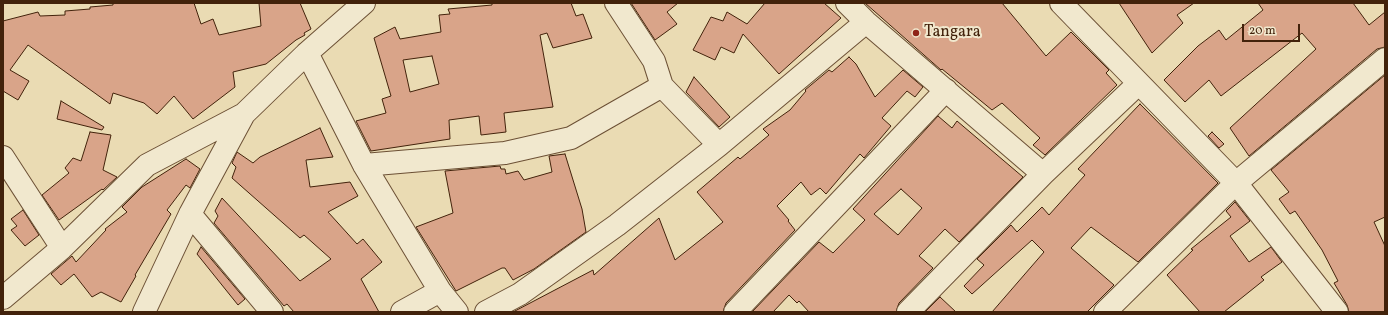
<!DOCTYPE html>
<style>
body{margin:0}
#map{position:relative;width:1388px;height:315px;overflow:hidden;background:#eadbb3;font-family:Vollkorn,serif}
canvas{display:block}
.frame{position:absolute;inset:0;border:4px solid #42220b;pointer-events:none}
.scale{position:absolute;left:1242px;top:24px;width:58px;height:18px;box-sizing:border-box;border:2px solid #42220b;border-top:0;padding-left:5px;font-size:12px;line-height:14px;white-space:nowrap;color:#42220b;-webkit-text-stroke:3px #f1e8ce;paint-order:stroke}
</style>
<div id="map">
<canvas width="1388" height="315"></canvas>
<div class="frame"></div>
<div class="scale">20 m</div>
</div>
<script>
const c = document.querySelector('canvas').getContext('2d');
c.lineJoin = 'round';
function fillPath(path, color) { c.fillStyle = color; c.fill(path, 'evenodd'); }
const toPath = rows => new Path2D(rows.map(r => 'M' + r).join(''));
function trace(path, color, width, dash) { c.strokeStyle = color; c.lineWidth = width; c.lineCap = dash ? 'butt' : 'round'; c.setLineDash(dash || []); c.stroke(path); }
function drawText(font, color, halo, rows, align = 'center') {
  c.font = font + ' Vollkorn,serif'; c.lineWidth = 4; c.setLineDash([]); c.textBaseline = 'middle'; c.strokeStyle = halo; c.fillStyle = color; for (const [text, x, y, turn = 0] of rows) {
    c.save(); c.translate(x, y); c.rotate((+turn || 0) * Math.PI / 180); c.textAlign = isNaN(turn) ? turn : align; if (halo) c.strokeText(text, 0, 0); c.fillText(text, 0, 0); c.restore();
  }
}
const building = toPath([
 [113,3,194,3,201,24,213,19,219,35,261,26,259,3,300,3,311,29,304,33,305,35,296,40,266,64,233,72,235,87,193,119,174,96,157,114,144,103,113,93,110,104,28,45,10,70,29,81,18,100,3,91,3,21,38,12,40,16,65,15,65,11,90,9,90,7,113,5,113,3],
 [492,3,571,3,576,16,583,14,592,38,553,48,547,33,540,35,553,107,504,113,506,132,481,135,479,116,449,120,450,139,371,151,356,121,386,113,382,99,391,96,374,38,395,27,400,39,441,32,439,15,450,14,448,9,492,5,492,3],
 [432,56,439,84,410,92,403,60,432,56],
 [631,3,678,3,667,12,677,24,655,40,631,3],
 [765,3,824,3,841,18,779,74,743,34,734,53,721,47,715,60,693,50,711,17,723,21,727,12,747,24,765,3],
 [865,3,1002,3,1046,56,1071,32,1109,70,1106,73,1117,85,1045,155,1033,145,1040,138,1002,103,992,110,942,69,941,70,865,3],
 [1119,3,1194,3,1177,15,1183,23,1152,53,1119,3],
 [1258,3,1353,3,1369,25,1385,12,1385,47,1377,49,1249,156,1230,128,1316,49,1302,33,1221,96,1209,80,1185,102,1164,80,1198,46,1219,30,1226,40,1263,10,1258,3],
 [849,57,856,64,875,97,903,70,923,87,915,97,907,91,882,118,891,126,864,158,860,154,826,194,820,188,811,195,801,182,777,206,789,220,788,221,795,230,726,303,723,312,513,312,593,270,594,275,659,218,675,260,723,222,697,192,738,157,740,159,769,135,763,129,790,110,806,91,805,90,829,70,832,72,849,57],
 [1385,75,1385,217,1374,222,1385,246,1385,312,1349,312,1347,305,1334,283,1338,281,1322,250,1295,211,1290,214,1279,199,1289,192,1271,170,1385,75],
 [694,77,730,117,719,127,686,92,694,77],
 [61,101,104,127,102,130,57,119,61,101],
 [1140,104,1218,183,1138,262,1091,227,1071,248,1114,285,1087,312,992,312,1044,252,1032,240,972,294,964,286,984,265,977,259,1011,225,1017,232,1042,207,1049,215,1085,175,1078,169,1140,104],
 [938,116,952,128,957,121,1023,177,959,242,945,229,919,256,933,268,899,303,896,312,809,312,799,301,797,303,789,295,773,312,752,312,819,242,833,253,865,220,853,209,938,116],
 [901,189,922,208,898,235,874,214,901,189],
 [320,128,333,157,306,160,310,187,350,182,358,196,328,212,357,244,363,239,382,262,361,279,379,312,294,312,287,304,284,306,214,223,218,216,215,211,222,198,300,281,331,259,304,235,300,238,232,178,236,167,232,163,237,152,253,163,260,157,320,128],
 [90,132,111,135,103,170,117,177,103,190,102,189,59,220,42,195,69,173,65,168,73,158,81,161,90,132],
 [1212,132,1224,144,1219,148,1208,136,1212,132],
 [565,154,582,209,586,232,534,269,513,280,505,268,502,268,456,291,416,227,453,213,445,171,500,166,501,169,505,169,506,174,518,171,524,180,552,172,549,156,565,154],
 [186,159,200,169,190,188,186,185,167,210,171,214,135,275,136,276,121,302,101,292,92,297,74,274,61,285,51,274,72,256,76,262,106,230,105,229,127,212,122,207,142,187,186,159],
 [1235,202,1250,221,1230,236,1249,262,1271,247,1282,262,1261,277,1264,280,1224,312,1200,312,1167,275,1193,250,1191,249,1231,217,1226,211,1235,202],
 [23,210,39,235,25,246,11,230,17,226,11,219,23,210],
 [201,247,245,299,238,305,197,254,201,247],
 [940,297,956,312,925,312,940,297]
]);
fillPath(building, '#d9a489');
trace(building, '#42220b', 1);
const minor = toPath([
 [616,3,654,61,662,86,719,145],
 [847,3,866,22,1043,174],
 [1061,3,1236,183,1337,312],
 [307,53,364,165,440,291,457,312],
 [3,157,62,248],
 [364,165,505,153,571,138,662,86],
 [190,214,272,312],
 [3,298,62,248,147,165,244,114],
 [144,312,190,214,244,114,307,53,364,3],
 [402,312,440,291],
 [486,312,520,294,617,225,719,145,866,22],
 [735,312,946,90],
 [908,312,1043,174,1138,84],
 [1105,312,1236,183,1385,59]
]);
trace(minor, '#6c5035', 24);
trace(minor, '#f1e8ce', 22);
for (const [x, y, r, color] of [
 [916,33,4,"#8f2418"]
]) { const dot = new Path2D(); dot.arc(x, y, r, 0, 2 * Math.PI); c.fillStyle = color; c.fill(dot); trace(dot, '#f1e8ce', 1.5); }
drawText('16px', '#42220b', '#f1e8ce', [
 ["Tangara",924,33]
], 'left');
</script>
